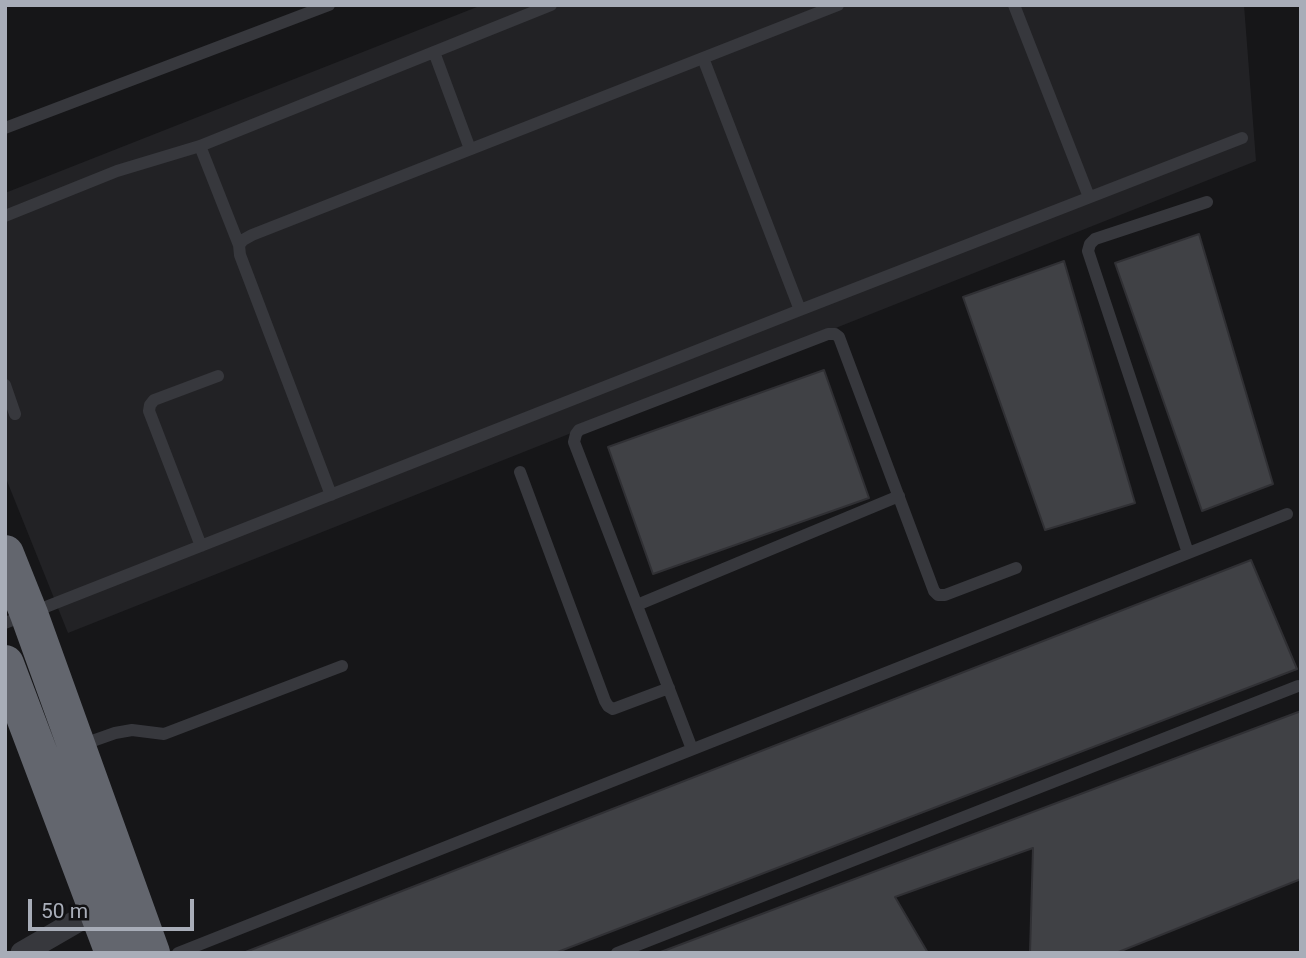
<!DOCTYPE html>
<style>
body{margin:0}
#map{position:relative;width:1306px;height:958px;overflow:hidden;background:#161618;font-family:Roboto,sans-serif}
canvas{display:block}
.frame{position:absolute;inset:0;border:7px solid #a8adb8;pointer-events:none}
.scale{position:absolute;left:28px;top:899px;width:166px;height:32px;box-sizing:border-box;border:4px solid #a8adb8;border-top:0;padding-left:9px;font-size:21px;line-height:24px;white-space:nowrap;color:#a8adb8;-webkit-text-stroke:5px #111113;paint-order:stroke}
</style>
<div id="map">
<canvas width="1306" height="958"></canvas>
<div class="frame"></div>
<div class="scale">50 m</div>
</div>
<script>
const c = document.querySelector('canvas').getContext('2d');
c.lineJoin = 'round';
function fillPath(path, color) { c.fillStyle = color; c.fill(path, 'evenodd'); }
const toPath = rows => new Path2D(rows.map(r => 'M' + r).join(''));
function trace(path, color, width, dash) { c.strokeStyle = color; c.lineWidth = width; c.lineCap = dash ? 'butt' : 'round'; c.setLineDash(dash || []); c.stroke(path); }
fillPath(toPath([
 [482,5,1244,5,1256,161,68,633,5,476,5,193]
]), '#222225');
const building = toPath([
 [1199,234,1273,484,1202,511,1115,263,1199,234],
 [1064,261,1135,503,1045,530,963,297,1064,261],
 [824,370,869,498,653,574,608,447,824,370],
 [1251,560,1297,669,555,953,243,953,1251,560],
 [1301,711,1301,879,1116,953,658,953,1301,711],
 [1033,848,1030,953,928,953,895,897,1033,848]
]);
fillPath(building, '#404145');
trace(building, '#303034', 2);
trace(toPath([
 [1014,5,1089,197],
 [434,52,470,149],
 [703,58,800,310],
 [5,128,329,5],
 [200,146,239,245],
 [5,216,117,171,200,146,551,5],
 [5,385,15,414],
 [520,472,605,701,608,706,613,709,669,688],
 [331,495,240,255,239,245,243,240,252,235,838,5],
 [201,546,149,411,150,405,154,400,218,376],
 [1188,553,1088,251,1090,244,1095,239,1207,202],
 [637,605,899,496],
 [5,623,800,310,1242,138],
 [81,745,115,733,132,730,164,734,342,666],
 [692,749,574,442,576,434,579,430,828,334,835,334,839,337,934,591,938,595,945,595,1016,568],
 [178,953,1287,514],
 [617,953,1298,686]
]), '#37383d', 12);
trace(toPath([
 [22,953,98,909]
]), '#37383d', 23);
trace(toPath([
 [5,554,29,614,151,953],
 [5,664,114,953]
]), '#63666e', 38);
</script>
